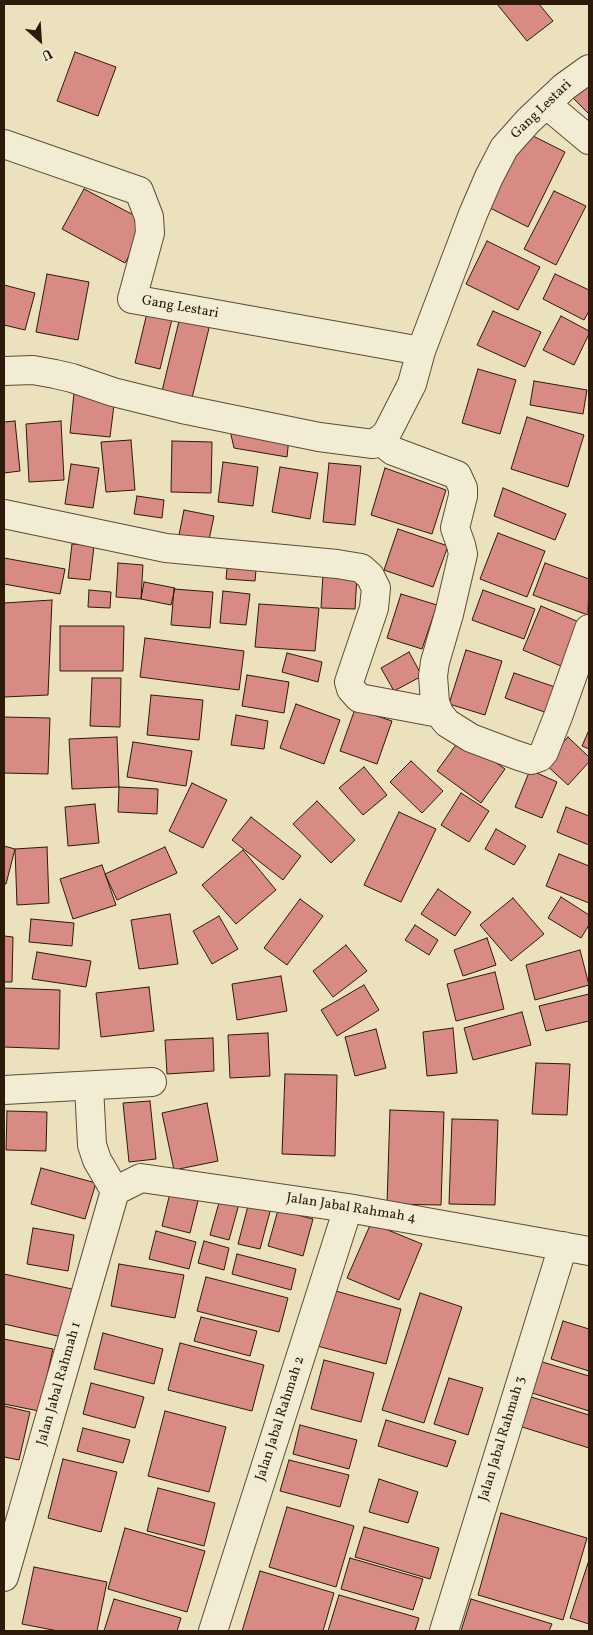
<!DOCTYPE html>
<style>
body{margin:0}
#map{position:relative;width:593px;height:1635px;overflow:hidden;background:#ebe1bd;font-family:Vollkorn,serif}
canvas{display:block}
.frame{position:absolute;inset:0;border:5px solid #2d1a0a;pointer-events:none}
.north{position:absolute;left:15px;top:15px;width:50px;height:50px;-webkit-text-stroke:4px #f2ecd4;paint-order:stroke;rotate:154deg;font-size:14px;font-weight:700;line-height:20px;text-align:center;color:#2d1a0a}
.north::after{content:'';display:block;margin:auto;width:18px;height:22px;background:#2d1a0a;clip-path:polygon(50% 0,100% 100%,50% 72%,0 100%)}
</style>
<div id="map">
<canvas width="593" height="1635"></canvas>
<div class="frame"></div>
<div class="north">U</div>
</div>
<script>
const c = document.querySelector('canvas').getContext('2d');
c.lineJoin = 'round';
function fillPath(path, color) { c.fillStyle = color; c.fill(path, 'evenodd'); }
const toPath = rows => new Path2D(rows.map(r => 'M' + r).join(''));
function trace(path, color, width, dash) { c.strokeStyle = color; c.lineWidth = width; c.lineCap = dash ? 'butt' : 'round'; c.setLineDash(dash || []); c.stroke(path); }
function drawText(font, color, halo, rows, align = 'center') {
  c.font = font + ' Vollkorn,serif'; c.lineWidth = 4.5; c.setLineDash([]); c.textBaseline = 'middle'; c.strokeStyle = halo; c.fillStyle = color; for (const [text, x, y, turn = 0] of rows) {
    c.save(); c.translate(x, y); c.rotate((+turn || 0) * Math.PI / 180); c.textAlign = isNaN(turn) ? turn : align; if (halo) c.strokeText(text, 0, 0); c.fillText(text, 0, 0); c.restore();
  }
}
const building = toPath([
 [497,4,539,4,553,21,527,41,497,4],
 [75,52,116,67,98,116,57,101,75,52],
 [589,81,589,114,573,98,589,81],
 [525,132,565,152,528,227,488,207,525,132],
 [84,189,147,222,125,263,62,229,84,189],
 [554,191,586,206,556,265,524,249,554,191],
 [487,241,540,267,518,310,466,284,487,241],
 [47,274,89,282,78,340,36,332,47,274],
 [555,274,589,290,589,311,584,320,543,299,555,274],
 [4,285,35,293,25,330,4,325,4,285],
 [493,311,541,332,525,367,477,345,493,311],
 [147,313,172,319,160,369,135,363,147,313],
 [561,316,589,331,589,334,574,365,543,350,561,316],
 [180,317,210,324,192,398,162,391,180,317],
 [478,369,516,380,500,434,462,423,478,369],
 [534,381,587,390,583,414,530,405,534,381],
 [74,393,115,397,110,437,70,433,74,393],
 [527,417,584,435,568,487,511,469,527,417],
 [15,421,20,471,4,473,4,422,15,421],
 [61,421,64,480,29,482,26,424,61,421],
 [229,426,289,438,287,457,234,448,229,426],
 [131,440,135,490,106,492,101,442,131,440],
 [172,441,212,442,211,493,171,492,172,441],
 [223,462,258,467,253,506,218,502,223,462],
 [329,463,361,466,355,525,323,522,329,463],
 [71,464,99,468,93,508,65,504,71,464],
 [280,467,318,473,310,519,272,512,280,467],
 [385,468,446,490,432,534,371,515,385,468],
 [503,488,566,514,555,540,494,516,503,488],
 [137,496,164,500,162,518,134,514,137,496],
 [184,510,214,516,209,540,179,535,184,510],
 [398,529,448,546,433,587,384,570,398,529],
 [498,533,545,551,527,597,480,579,498,533],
 [72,544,94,546,90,580,68,578,72,544],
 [228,557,257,559,255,581,226,579,228,557],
 [4,558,65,569,60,594,4,584,4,558],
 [118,563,143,565,141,599,116,597,118,563],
 [545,563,589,579,588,615,533,595,545,563],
 [323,574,357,576,355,609,321,608,323,574],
 [144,582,175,588,171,605,141,599,144,582],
 [174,589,213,592,210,628,171,625,174,589],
 [89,590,111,592,110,608,88,607,89,590],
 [483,590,535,609,524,639,472,620,483,590],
 [223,591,250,594,246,625,220,623,223,591],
 [401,594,437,605,422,649,387,638,401,594],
 [52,600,48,695,4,697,4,603,52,600],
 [259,604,319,608,315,651,255,647,259,604],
 [541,606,586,625,568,669,523,650,541,606],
 [60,626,124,626,123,671,60,671,60,626],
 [145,638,244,651,239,690,140,677,145,638],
 [466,650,502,661,485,715,449,704,466,650],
 [409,652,422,676,394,691,381,668,409,652],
 [287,653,322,662,318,682,282,672,287,653],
 [514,673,558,688,550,714,505,698,514,673],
 [247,675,289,682,284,713,242,706,247,675],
 [92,678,121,678,120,727,90,726,92,678],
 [151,695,203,700,199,740,147,735,151,695],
 [296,704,340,720,324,764,280,748,296,704],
 [355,709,392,721,377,764,340,751,355,709],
 [236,715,268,721,264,749,231,745,236,715],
 [4,717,50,718,48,774,4,773,4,717],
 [589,730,589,749,582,746,589,730],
 [117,737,119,787,72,789,69,739,117,737],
 [568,737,589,757,589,762,568,785,544,763,568,737],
 [461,738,505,769,481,803,437,771,461,738],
 [133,742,192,751,186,786,127,777,133,742],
 [411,761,443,791,422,813,390,782,411,761],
 [364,767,387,795,363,815,339,788,364,767],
 [530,770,557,782,542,818,515,807,530,770],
 [192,783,227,800,203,848,169,831,192,783],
 [119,787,158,789,157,814,118,812,119,787],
 [461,793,489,811,469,842,441,825,461,793],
 [317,801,355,840,331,863,293,824,317,801],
 [95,804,99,843,68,846,65,807,95,804],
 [566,807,589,816,589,845,557,832,566,807],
 [399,812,436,829,401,902,364,885,399,812],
 [251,817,301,856,283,880,232,840,251,817],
 [496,829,526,846,514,865,485,849,496,829],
 [4,846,15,849,6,884,4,884,4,846],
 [47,847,49,903,17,905,15,849,47,847],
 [165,847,177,873,117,900,105,874,165,847],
 [243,850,276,890,236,924,202,885,243,850],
 [559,854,589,866,589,903,546,886,559,854],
 [102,865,116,905,73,919,60,879,102,865],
 [438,889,471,912,455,936,421,914,438,889],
 [561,897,589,915,589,925,581,938,548,918,561,897],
 [513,898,544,934,511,961,480,925,513,898],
 [300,899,323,916,287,965,264,948,300,899],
 [170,914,178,964,139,969,131,920,170,914],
 [219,916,238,949,212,964,193,931,219,916],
 [31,919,74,923,72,946,29,942,31,919],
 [415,925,438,940,429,955,405,940,415,925],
 [4,936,13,937,12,982,4,982,4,936],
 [487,938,496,965,463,976,454,950,487,938],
 [346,945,367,971,333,997,313,971,346,945],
 [580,950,589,985,535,1000,526,965,580,950],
 [37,952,91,961,86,987,32,979,37,952],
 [495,972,504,1009,456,1021,447,984,495,972],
 [281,976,287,1011,237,1020,232,984,281,976],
 [364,985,379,1010,337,1036,321,1010,364,985],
 [149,987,154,1031,101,1037,96,993,149,987],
 [4,988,60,990,59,1049,4,1047,4,988],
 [589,994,589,1021,546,1031,539,1006,589,994],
 [522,1012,531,1045,473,1060,464,1028,522,1012],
 [453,1028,457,1073,427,1076,423,1032,453,1028],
 [376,1029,386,1068,355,1076,345,1037,376,1029],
 [268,1033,270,1076,230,1078,228,1035,268,1033],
 [213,1038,214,1071,167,1074,165,1040,213,1038],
 [536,1063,570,1064,567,1115,532,1114,536,1063],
 [285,1074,337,1075,335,1156,282,1154,285,1074],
 [150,1101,156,1159,129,1162,123,1103,150,1101],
 [207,1103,218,1161,174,1170,162,1113,207,1103],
 [390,1110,444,1112,441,1205,387,1204,390,1110],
 [7,1111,47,1112,46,1151,6,1150,7,1111],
 [452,1119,498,1120,495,1205,449,1204,452,1119],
 [41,1168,96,1183,85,1219,31,1204,41,1168],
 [170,1193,198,1201,190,1233,162,1226,170,1193],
 [220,1199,239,1204,229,1240,210,1235,220,1199],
 [249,1202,271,1208,260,1249,238,1244,249,1202],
 [278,1210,313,1219,303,1256,268,1246,278,1210],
 [371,1223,422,1244,399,1300,347,1278,371,1223],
 [33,1228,74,1235,68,1271,27,1264,33,1228],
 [156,1231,196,1242,189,1269,149,1259,156,1231],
 [204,1241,229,1248,224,1270,198,1263,204,1241],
 [237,1254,296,1269,291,1290,232,1274,237,1254],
 [119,1264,184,1275,175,1318,111,1306,119,1264],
 [4,1274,72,1289,62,1337,4,1324,4,1274],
 [206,1277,288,1298,279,1332,197,1311,206,1277],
 [332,1290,401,1309,386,1364,317,1346,332,1290],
 [420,1293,462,1307,424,1423,382,1410,420,1293],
 [201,1317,257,1331,250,1356,194,1341,201,1317],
 [563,1321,589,1329,589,1371,551,1359,563,1321],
 [103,1333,163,1349,154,1384,94,1369,103,1333],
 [4,1339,53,1349,39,1411,4,1404,4,1339],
 [180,1343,264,1365,252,1411,168,1390,180,1343],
 [324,1360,374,1373,361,1422,311,1409,324,1360],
 [539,1361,589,1376,589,1411,529,1392,539,1361],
 [449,1378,483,1388,468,1435,434,1424,449,1378],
 [91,1383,144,1397,135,1428,83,1414,91,1383],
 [528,1396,589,1415,589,1448,519,1426,528,1396],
 [4,1406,30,1412,19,1460,4,1457,4,1406],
 [165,1411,226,1427,209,1492,148,1476,165,1411],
 [386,1420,456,1441,447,1467,378,1446,386,1420],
 [300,1425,357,1440,349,1469,293,1454,300,1425],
 [83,1428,130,1440,123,1463,77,1451,83,1428],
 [63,1459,117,1472,101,1532,48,1518,63,1459],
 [289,1460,349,1475,340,1507,280,1491,289,1460],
 [379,1479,418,1492,408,1523,369,1512,379,1479],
 [158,1488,215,1503,204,1546,147,1531,158,1488],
 [287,1507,354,1526,336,1587,269,1567,287,1507],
 [501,1513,587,1538,563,1620,478,1595,501,1513],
 [364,1527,439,1548,430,1579,355,1557,364,1527],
 [125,1528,205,1551,187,1612,108,1589,125,1528],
 [350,1558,423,1579,413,1610,341,1589,350,1558],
 [589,1560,589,1624,570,1618,589,1560],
 [34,1567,107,1582,97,1631,58,1631,22,1624,34,1567],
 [260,1571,334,1593,323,1631,242,1631,260,1571],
 [339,1595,419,1618,415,1631,328,1631,339,1595],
 [114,1599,181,1618,177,1631,104,1631,114,1599],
 [471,1599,552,1624,549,1631,461,1631,471,1599]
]);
fillPath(building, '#d88b84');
trace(building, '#2d1a0a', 1);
const minor = toPath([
 [546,104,589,140],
 [4,144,139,191,149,217,150,233,132,299,421,351],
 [4,371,33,370,55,374,72,378,113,392,182,409,319,437,373,444,380,440,387,433,412,384,421,351,473,214,489,177,504,148,528,121,564,87,589,69],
 [379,440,393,451,457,475,463,488,463,496,455,528,461,545,463,554,449,614,435,662,433,676,435,702,439,713,447,723,471,738,516,755,531,760,540,757,544,752,559,714,589,629],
 [4,514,166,548,337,564,361,568,370,576,376,588,374,608,349,682,351,689,359,698,439,713],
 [89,1086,92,1145,97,1160,115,1191],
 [4,1090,152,1082],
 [115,1191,141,1178,348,1208,589,1251],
 [4,1577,115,1191],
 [213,1631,348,1208],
 [444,1631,563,1246]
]);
trace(minor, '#5c4c37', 30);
trace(minor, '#f2ecd4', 28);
drawText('14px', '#2d1a0a', '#f2ecd4', [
 ["Gang Lestari",542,110,-44],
 ["Gang Lestari",180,308,10],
 ["Jalan Jabal Rahmah 4",351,1209,9],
 ["Jalan Jabal Rahmah 1",60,1384,-74],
 ["Jalan Jabal Rahmah 2",281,1419,-72],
 ["Jalan Jabal Rahmah 3",503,1439,-73]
]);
</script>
